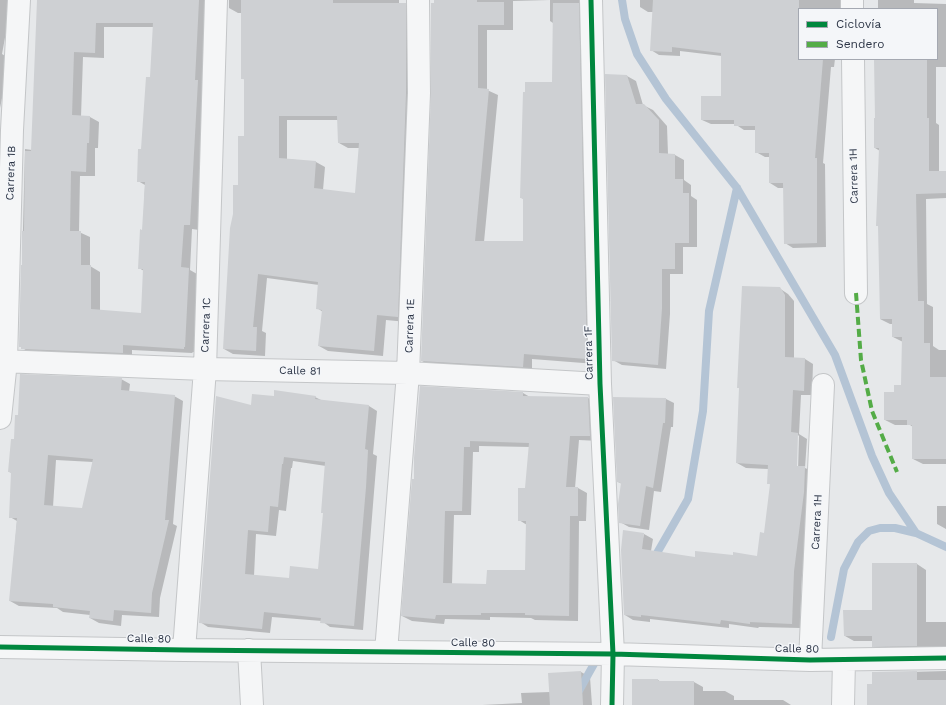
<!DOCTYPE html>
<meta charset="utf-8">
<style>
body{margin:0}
#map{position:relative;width:946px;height:705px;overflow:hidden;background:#e6e8ea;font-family:"Work Sans",sans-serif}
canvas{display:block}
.legend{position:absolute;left:798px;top:8px;width:140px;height:52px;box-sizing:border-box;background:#f4f6f9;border:1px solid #a4a8b1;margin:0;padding:5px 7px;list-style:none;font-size:12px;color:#2b3445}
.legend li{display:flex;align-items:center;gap:8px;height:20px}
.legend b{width:20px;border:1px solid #a4a8b1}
</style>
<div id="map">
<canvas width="946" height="705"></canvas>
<ul class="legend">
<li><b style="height:5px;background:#00873e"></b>Ciclovía</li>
<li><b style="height:5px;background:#54ac47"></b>Sendero</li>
</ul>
</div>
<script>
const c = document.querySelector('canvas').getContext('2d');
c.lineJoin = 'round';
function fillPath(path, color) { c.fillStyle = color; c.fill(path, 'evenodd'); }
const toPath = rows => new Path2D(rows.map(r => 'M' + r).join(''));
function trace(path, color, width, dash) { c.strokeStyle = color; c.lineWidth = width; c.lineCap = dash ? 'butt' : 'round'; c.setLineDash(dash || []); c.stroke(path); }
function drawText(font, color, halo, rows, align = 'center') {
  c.font = font + ' "Work Sans",sans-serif'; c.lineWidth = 3; c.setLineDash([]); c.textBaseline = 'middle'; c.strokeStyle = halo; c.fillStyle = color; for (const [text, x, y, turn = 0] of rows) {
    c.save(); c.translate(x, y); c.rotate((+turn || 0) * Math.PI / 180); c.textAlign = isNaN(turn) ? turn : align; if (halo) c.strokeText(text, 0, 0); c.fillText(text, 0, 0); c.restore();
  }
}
fillPath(toPath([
 [0,0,12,0,2,54,10,59,0,108],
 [38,0,214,0,199,230,192,229,190,270,197,274,194,352,193,352,192,353,132,350,132,358,31,354,20,346,25,149,32,150],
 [104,27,154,27,151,78,138,181,145,185,143,231,139,268,144,271,142,314,100,311,100,272,90,266,90,237,79,232,80,176,95,176,95,148,98,148,99,122,90,117,81,117,83,57,104,58],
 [229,0,399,0,399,4,405,4,414,10,407,322,386,320,383,356,328,351,319,346,323,312,317,308,319,285,267,278,262,331,266,333,265,356,233,354,224,349,239,186,245,137,245,80,242,78,242,13,238,13,229,8],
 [287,120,338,120,339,143,348,148,360,148,356,194,323,190,325,167,316,162,287,159],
 [435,0,588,0,596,364,532,359,532,372,431,366,422,361],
 [550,0,550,21,553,23,553,83,521,198,524,199,524,242,484,242,498,95,487,90,487,30,513,30,513,1],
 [640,0,844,0,844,9,799,9,799,59,835,59,834,67,831,67,823,163,825,164,826,247,793,248,785,243,784,188,778,188,770,183,770,157,765,157,756,152,756,130,744,130,735,124,711,124,702,120,722,97,722,56,680,51,680,56,659,55,651,50,653,12,648,12,640,7],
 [878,0,914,0,914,3,946,4,946,67,936,67,936,123,939,125,939,172,946,172,946,198,926,199,927,304,933,307,933,346,939,350,946,350,946,464,923,464,913,459,913,427,910,425,895,425,885,420,895,393,902,386,903,342,893,337,893,324,890,324,880,319,880,151,875,148,876,119,875,59,937,59,937,9,878,9],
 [627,76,636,81,643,105,653,110,667,126,668,154,675,155,684,160,684,180,691,185,691,196,697,200,697,247,683,247,683,274,670,274,670,314,666,369,622,365,613,360],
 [779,288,788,294,794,301,794,359,805,359,813,364,812,395,801,395,799,434,807,439,805,468,814,472,813,497,802,576,800,628,759,627,758,628,729,624,729,628,650,619,650,622,633,620,625,615,644,534,653,539,651,551,695,558,758,557,765,534,771,485,768,483,768,469,746,468,737,463,740,389,738,387],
 [797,434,799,436,798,471,796,471],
 [121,379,130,384,129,392,174,396,183,401,173,524,177,526,160,598,159,617,122,615,121,626,99,623,90,618,90,615,63,612,57,608,19,606,10,601,17,521,10,517,12,473,9,472],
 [56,460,93,462,83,509,53,507],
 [523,393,530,397,588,398,597,403,599,441,579,440,575,488,578,488,587,493,586,521,579,521,578,621,535,620,531,618,490,617,490,620,445,619,444,624,412,621,402,616,413,480],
 [479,446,530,447,526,489,519,520,527,525,526,571,487,585,452,584,454,515,471,515,473,452,479,452],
 [275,397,315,397,323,401,369,406,377,411,373,454,377,456,374,492,363,630,330,627,322,621,272,617,270,633,208,627,200,622,252,406],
 [293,461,326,466,322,512,324,514,319,570,290,580,254,576,256,534,276,536,279,510,286,511,291,468,292,468],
 [666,399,674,403,673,427,671,427,661,492,654,491,649,530,629,527,620,522,622,484,618,482],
 [937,506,946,506,946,529,937,524],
 [917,564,926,570,926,622,946,622,946,651,883,652,873,646,873,641,854,641,845,636,873,611],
 [946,671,946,705,868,705,873,685,873,673],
 [581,672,590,677,592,705,482,705,522,703,521,693,550,692],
 [658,680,661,682,694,682,703,687,703,691,725,691,734,696,734,700,783,700,791,705,633,705]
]), '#0003');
trace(toPath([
 [622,0,625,19,637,54,666,99,737,188,835,355,872,456,889,493,916,533,946,547],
 [653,560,688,499,703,411,709,311,737,188],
 [831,637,844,569,858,542,869,531,880,528,895,528,916,533],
 [571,705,599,655]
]), '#b4c4d5', 8);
fillPath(toPath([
 [37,0,199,0,195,80,198,80,190,225,184,225,181,267,189,268,185,347,184,347,184,349,123,345,123,353,21,349,21,347,19,347,21,265,22,265,22,231,24,231,25,151,31,151],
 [96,23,153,23,150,77,146,77,141,149,138,149,137,182,145,182,142,230,140,229,138,269,143,269,141,313,91,309,91,265,81,265,81,231,70,231,71,171,86,172,87,143,89,143,90,116,72,115,74,52,95,53],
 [241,0,333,0,333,3,406,3,406,93,398,317,377,315,374,351,318,346,322,310,316,309,318,282,258,274,253,327,257,327,256,351,223,349,230,228,233,214,233,185,238,185,238,136,244,136,244,79,241,79],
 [279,116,337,116,338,143,359,143,355,193,314,188,316,161,279,158],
 [434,0,477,0,477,2,504,2,504,25,478,25,478,88,489,89,475,241,523,241,523,198,520,198,523,92,525,92,525,82,552,82,553,3,579,3,587,359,524,354,523,367,421,361,431,93,431,3,434,3],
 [653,0,799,0,799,59,823,59,815,158,817,158,817,243,784,244,783,183,769,183,769,153,755,153,755,126,734,126,734,120,701,120,701,96,721,96,721,53,672,47,672,52,650,51],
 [874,59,927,59,927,118,929,118,929,171,946,171,946,193,916,194,918,301,924,301,924,343,930,343,930,377,946,377,946,459,912,459,912,425,907,425,907,420,884,420,884,392,894,392,894,385,901,385,902,337,892,337,892,319,880,319,878,226,876,226,879,148,874,148,874,118,875,118],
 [605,74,627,75,636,104,644,104,659,120,659,153,675,154,675,179,683,179,683,193,689,193,689,243,675,243,675,269,662,269,662,308,658,365,612,361],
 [742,286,780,287,785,295,785,357,805,358,804,391,793,390,791,432,798,433,797,466,805,466,804,492,794,571,792,624,750,622,750,624,721,620,720,624,641,615,641,617,624,615,621,550,623,530,644,533,642,549,695,557,695,551,733,555,733,552,757,556,760,532,764,533,770,484,767,484,768,465,736,463,739,388,737,388],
 [20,374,122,378,121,390,175,395,165,520,169,520,152,593,151,613,114,610,113,621,89,618,90,611,53,607,53,604,9,601,17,518,9,518,11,472,8,472,11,439,14,439,15,415,18,415],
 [48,455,93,459,82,508,44,505],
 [420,386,523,392,523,396,588,397,590,436,570,436,566,487,578,487,578,516,570,516,569,616,525,615,525,613,481,613,481,615,436,615,435,619,401,616,412,479,414,479,414,458],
 [470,441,529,443,525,488,518,488,518,521,526,521,525,570,487,570,486,584,443,583,445,511,462,511,464,447,470,447],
 [274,390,316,396,315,399,369,405,365,449,368,450,366,487,354,626,320,623,321,618,264,612,262,629,199,623,216,396,251,405,252,394,274,396],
 [284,457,325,462,321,513,323,513,318,569,290,566,289,578,245,574,248,530,268,532,270,506,278,507,282,464,283,464],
 [613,397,666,398,665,423,663,423,653,488,646,486,640,526,619,523,618,504,621,483,617,482],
 [872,563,917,563,917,646,872,647,872,636,844,636,843,610,872,610],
 [581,671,583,705,550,705,548,673],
 [917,671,917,680,946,680,946,705,867,705,867,684,872,684,872,672],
 [632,679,658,679,658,681,694,681,694,705,632,705]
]), '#ced0d3');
const street = toPath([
 [591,0,600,384,613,654,612,705],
 [852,0,852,9],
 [853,59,856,293],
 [0,361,205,369,408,373,600,384],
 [0,418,6,361,12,130,19,0],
 [0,647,184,650,613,654,810,660,946,658],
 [184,650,205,369,216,0],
 [249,650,252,705],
 [386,652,408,373,419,93,418,0],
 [810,660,823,385],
 [843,705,844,660]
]);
trace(street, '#c4c6c8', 24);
trace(street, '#f5f6f7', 22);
trace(toPath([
 [856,293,861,360,872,411,897,472]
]), '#54ac47', 4, [8, 4]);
trace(toPath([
 [591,0,600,384,613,654,612,705],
 [0,647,184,650,613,654,810,660,946,658]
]), '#00873e', 5);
drawText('11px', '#2b3445', '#f4f6f9', [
 ["Carrera 1B",11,173,-88],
 ["Carrera 1H",854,176,-91],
 ["Carrera 1C",206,325,-88],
 ["Carrera 1E",410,326,-88],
 ["Carrera 1F",589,353,-91],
 ["Calle 81",300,371,1],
 ["Carrera 1H",817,522,-87],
 ["Calle 80",149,639,1],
 ["Calle 80",473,643,1],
 ["Calle 80",797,649,1]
]);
</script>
